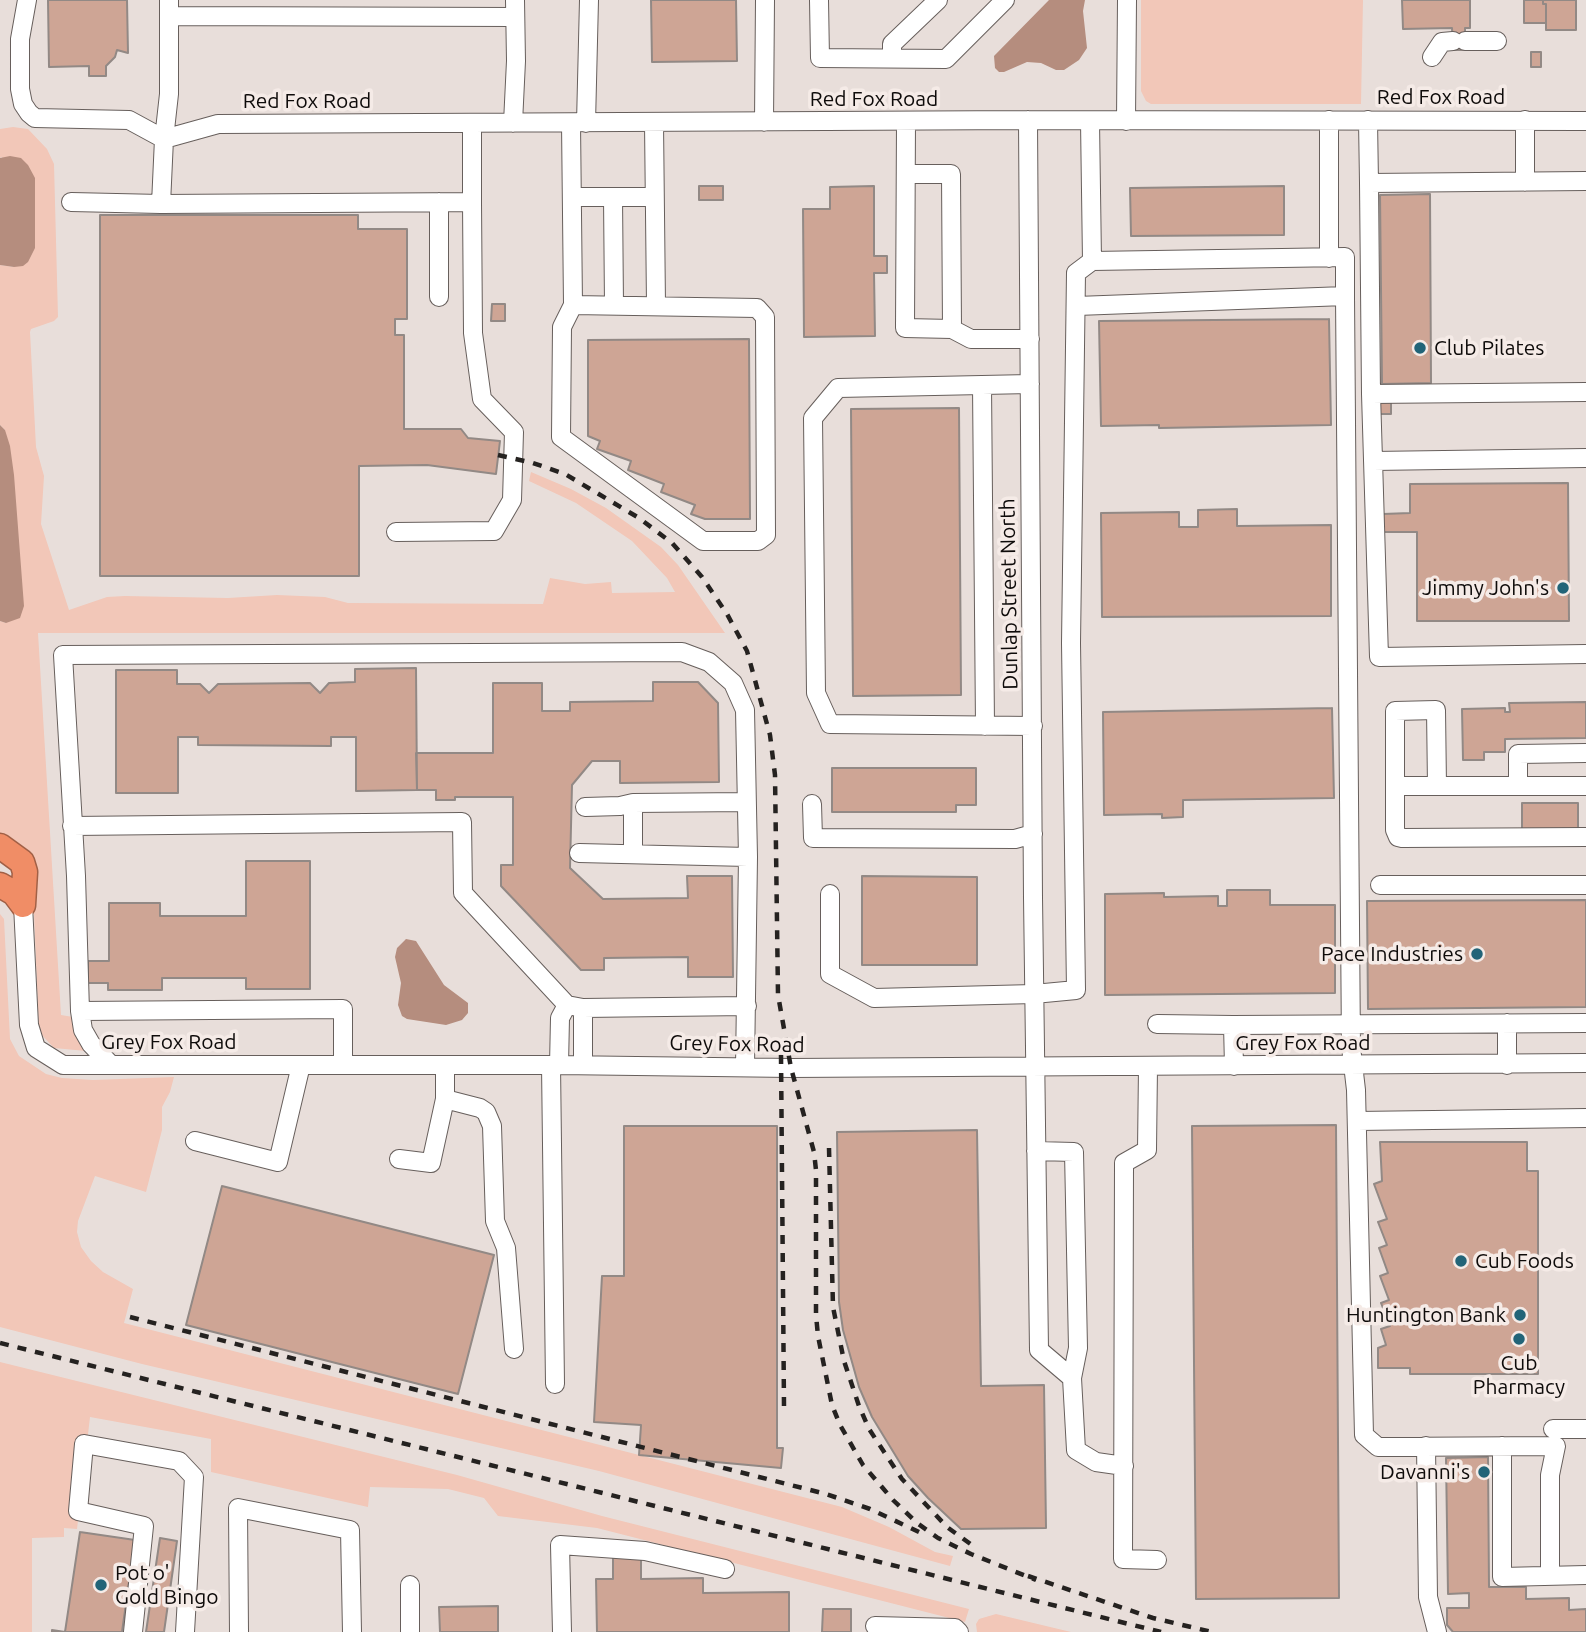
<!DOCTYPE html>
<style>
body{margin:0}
canvas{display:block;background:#e8deda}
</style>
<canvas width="1586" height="1632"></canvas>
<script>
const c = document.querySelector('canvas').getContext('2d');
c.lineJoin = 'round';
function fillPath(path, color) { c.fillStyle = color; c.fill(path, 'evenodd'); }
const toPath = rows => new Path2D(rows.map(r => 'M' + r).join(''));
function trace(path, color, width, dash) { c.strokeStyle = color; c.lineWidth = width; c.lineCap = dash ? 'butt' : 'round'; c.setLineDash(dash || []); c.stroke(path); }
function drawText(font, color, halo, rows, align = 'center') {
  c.font = font + ' Ubuntu,sans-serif'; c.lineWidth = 7; c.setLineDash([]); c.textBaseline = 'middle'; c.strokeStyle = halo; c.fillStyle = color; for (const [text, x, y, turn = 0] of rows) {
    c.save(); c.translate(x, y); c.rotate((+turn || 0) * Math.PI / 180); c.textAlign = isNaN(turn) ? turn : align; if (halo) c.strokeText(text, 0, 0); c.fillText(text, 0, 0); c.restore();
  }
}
fillPath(toPath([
 [1141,0,1363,0,1361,104,1151,104,1146,101,1141,91],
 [13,127,28,129,47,149,54,164,58,317,54,321,31,329,30,332,36,447,44,476,41,524,69,610,107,597,125,596,228,598,277,595,325,597,348,603,543,604,550,578,585,584,611,582,612,593,675,592,667,578,632,541,576,503,529,481,531,472,571,489,606,508,661,547,678,565,725,633,38,633,61,1015,73,1017,86,1051,54,1048,39,1032,32,867,26,852,17,843,0,836,0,621,6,623,5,430,0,425,0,265,14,267,2,157,0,158,0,129],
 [0,914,4,919,10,1039,19,1056,46,1074,62,1078,93,1080,174,1077,170,1092,162,1107,162,1130,146,1192,95,1176,78,1221,77,1232,81,1247,91,1261,103,1272,133,1289,124,1323,842,1507,889,1527,935,1552,953,1556,950,1566,599,1471,142,1364,0,1327],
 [0,1362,457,1475,602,1516,969,1609,965,1622,597,1528,498,1516,484,1498,448,1489,370,1487,368,1507,211,1472,211,1439,90,1417,77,1529,64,1528,64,1537,32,1538,32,1632,0,1632],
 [996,1614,1071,1632,977,1632,976,1624,979,1619]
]), '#f2c7b8');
fillPath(toPath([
 [1049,0,1085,0,1083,11,1087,48,1079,60,1064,70,1056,70,1041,63,1027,62,1004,72,999,72,995,68,994,56],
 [10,156,21,158,28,165,35,178,35,248,28,262,23,266,14,267,0,265,0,158],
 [0,425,5,430,10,446,14,475,24,606,20,618,6,623,0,621],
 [406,939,416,941,444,985,468,1003,468,1013,462,1020,446,1025,407,1019,402,1016,398,1005,401,983,395,957,397,948]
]), '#b58d7e');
const building = toPath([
 [48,0,127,0,128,53,117,50,115,57,106,66,106,76,89,76,89,66,49,67,48,0],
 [651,0,736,0,737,61,652,62,651,0],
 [1402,0,1470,0,1470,28,1465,28,1465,50,1453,50,1452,28,1403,29,1402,0],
 [1524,0,1543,0,1543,4,1546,4,1546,23,1524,23,1524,0],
 [1543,0,1576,0,1576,30,1546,30,1546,4,1543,4,1543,0],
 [1531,52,1541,52,1541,67,1531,67,1531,52],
 [699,186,723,186,723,200,699,200,699,186],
 [874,186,874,256,887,256,887,273,874,273,875,336,804,337,803,209,830,209,830,187,874,186],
 [1284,186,1284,235,1131,236,1130,188,1284,186],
 [1430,194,1431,383,1382,384,1380,195,1430,194],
 [100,215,358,215,358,229,407,229,407,319,395,319,395,335,404,335,404,429,461,429,468,438,500,441,496,474,427,465,359,466,359,576,100,576,100,215],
 [492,304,505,304,505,321,491,321,492,304],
 [1329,319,1331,425,1159,428,1159,425,1101,426,1099,321,1329,319],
 [749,339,750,519,705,519,691,514,695,505,661,492,664,484,628,470,631,461,597,449,600,441,588,436,588,340,749,339],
 [1378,400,1391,400,1391,414,1378,414,1378,400],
 [959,408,961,695,853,696,851,409,959,408],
 [1568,483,1569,621,1417,621,1417,532,1383,532,1383,514,1410,513,1410,484,1568,483],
 [1237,509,1237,526,1331,525,1331,616,1102,617,1101,513,1179,512,1179,527,1198,527,1198,510,1237,509],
 [416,668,417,790,356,791,356,737,331,737,331,746,198,745,198,737,178,737,178,793,116,793,116,670,177,670,177,684,200,684,209,693,218,684,310,683,320,693,329,683,355,682,355,669,416,668],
 [653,682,698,682,718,703,719,782,620,783,620,761,592,761,572,785,570,868,603,899,688,898,687,876,732,876,733,977,688,977,688,957,604,958,604,970,581,970,501,886,501,865,513,865,513,797,455,797,455,800,436,800,436,790,417,790,416,753,493,753,493,683,542,683,542,711,570,711,570,702,653,701,653,682],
 [1586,702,1586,738,1505,739,1505,752,1484,752,1484,760,1463,760,1462,709,1505,708,1505,712,1510,712,1509,703,1586,702],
 [1332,708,1334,798,1183,800,1183,817,1162,818,1162,814,1104,815,1103,712,1332,708],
 [832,768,976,768,976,805,956,805,956,812,832,812,832,768],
 [1522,803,1578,803,1578,831,1522,830,1522,803],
 [246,861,310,861,310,989,246,989,246,978,162,978,162,990,108,990,108,983,88,983,88,961,109,961,109,903,160,903,160,916,246,916,246,861],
 [862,876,977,877,977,965,862,965,862,876],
 [1227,890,1270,890,1270,905,1335,905,1335,993,1105,995,1105,894,1164,893,1164,897,1218,896,1218,906,1227,906,1227,890],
 [1586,900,1586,1007,1368,1009,1367,901,1586,900],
 [1336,1125,1339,1598,1196,1599,1192,1126,1336,1125],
 [624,1126,777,1126,777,1448,783,1448,781,1468,639,1455,641,1425,594,1422,602,1276,624,1276,624,1126],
 [977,1130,981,1386,1044,1385,1046,1528,961,1529,928,1498,908,1476,872,1417,859,1387,843,1330,839,1302,837,1132,977,1130],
 [1380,1142,1527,1142,1527,1171,1538,1171,1538,1374,1410,1374,1410,1368,1378,1368,1378,1348,1386,1345,1381,1329,1390,1326,1381,1303,1389,1300,1380,1276,1388,1273,1379,1248,1387,1245,1378,1222,1387,1219,1374,1184,1382,1181,1380,1142],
 [222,1186,494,1255,458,1394,186,1325,222,1186],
 [1488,1457,1489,1587,1526,1587,1526,1599,1569,1598,1569,1610,1586,1609,1586,1632,1453,1632,1447,1625,1447,1608,1469,1608,1469,1593,1448,1594,1446,1458,1488,1457],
 [80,1532,135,1540,122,1632,52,1632,52,1630,65,1632,80,1532],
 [160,1538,177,1541,164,1632,146,1632,160,1538],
 [641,1557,641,1579,703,1578,703,1593,789,1592,789,1632,597,1632,596,1579,613,1579,613,1558,641,1557],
 [498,1606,498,1632,440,1632,439,1607,498,1606],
 [823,1609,851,1609,851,1632,822,1632,823,1609]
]);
fillPath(building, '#cea595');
trace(building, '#928985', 2);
const minor = toPath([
 [27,0,20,39,20,89,23,104,29,113,35,118,129,120,164,139],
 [169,0,169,94,164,139,161,204,472,202,472,123],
 [819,0,820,58,946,59,1005,0],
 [169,16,515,17],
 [1465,41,1497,41],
 [1432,57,1442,42,1453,41],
 [892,58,892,44,938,0],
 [1028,120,1033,897,1039,1350,1072,1378,1076,1450,1096,1462,1124,1466],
 [1329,120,1329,258],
 [1368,120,1369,183,1586,181],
 [1525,120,1525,182],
 [1126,121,1127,0],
 [764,122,765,0],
 [906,122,905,328,952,329,971,339,1030,339],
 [513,123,516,61,515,0],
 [571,123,573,305,562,327,561,437,703,541,758,541,766,535,765,317,757,308,573,305],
 [586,123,589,0],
 [654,123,656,305],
 [164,139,218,124,1028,120,1586,121],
 [906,174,951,174,952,329],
 [1369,183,1371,394],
 [572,197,654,197],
 [613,197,614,305],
 [71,202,161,204],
 [439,202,439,297],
 [1345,296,1351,1047,1356,1090,1364,1435,1378,1447,1556,1446,1550,1475,1550,1576],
 [1077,306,1345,296,1345,257,1092,261,1090,121],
 [1030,384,838,388,813,418,816,693,830,724,1033,726],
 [982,385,985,726],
 [1586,392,1371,394,1379,657,1586,654],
 [1373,461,1586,458],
 [396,532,494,531,512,500,514,432,482,399,473,333,472,202],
 [1395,786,1395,830,1398,837,1402,838,1586,837],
 [1437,786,1436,710,1395,711,1395,786,1586,786],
 [1518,786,1518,754,1586,753],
 [812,804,813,838,1015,839,1033,834],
 [585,807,620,806,633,803,746,802],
 [72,826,462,822,463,893,567,1005,583,1008,747,1006],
 [579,853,748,857],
 [633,853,633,803],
 [1380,885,1586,885],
 [830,894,830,974,874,998,1034,994,1076,990,1071,643,1076,273,1092,261],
 [23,905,29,1025,36,1048,63,1065,559,1065,791,1068,1586,1063],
 [583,1008,583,1065],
 [80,1011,83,1030,91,1044,111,1065],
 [1157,1024,1233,1025],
 [343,1065,343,1009,80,1011,76,876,63,655,682,652,709,662,733,683,745,710,748,857,745,1067],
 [445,1065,445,1099,480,1108,486,1112,492,1126,495,1221,506,1248,514,1349],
 [551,1065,555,1384],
 [559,1065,560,1018,567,1005],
 [1507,1065,1507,1023],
 [1234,1066,1233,1025,1586,1023],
 [1148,1067,1147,1150,1124,1163,1123,1559,1157,1560],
 [1357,1121,1586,1118],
 [195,1141,278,1162,301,1065],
 [1036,1151,1074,1152,1078,1348,1072,1378],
 [399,1159,431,1163,445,1099],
 [1553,1429,1586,1429],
 [1426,1446,1428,1597,1437,1632],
 [1502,1446,1502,1577,1586,1575],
 [875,1626,955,1628,959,1632],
 [133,1632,144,1526,78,1511,84,1444,179,1461,194,1477,185,1632],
 [239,1632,238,1508,350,1530,352,1632],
 [410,1632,410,1585],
 [562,1632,560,1545,645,1551,725,1569]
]);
const highway = toPath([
 [0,846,22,862,25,872,23,905],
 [0,885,14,893,23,905]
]);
trace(minor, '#675f5c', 20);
trace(highway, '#a16046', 27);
trace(minor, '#fff', 18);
trace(highway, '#f08d66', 24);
trace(toPath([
 [498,455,533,463,565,474,639,518,672,543,702,577,727,614,747,651,770,735,775,775,778,995,791,1068,814,1152,816,1170,816,1315,818,1336,832,1405,840,1425,863,1465,893,1500,917,1523,938,1538,971,1554,1036,1580],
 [781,1055,784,1406],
 [829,1148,833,1307,844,1361,859,1406,869,1429,902,1479,947,1527,976,1548],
 [130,1317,826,1494,870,1509,919,1532],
 [0,1343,1161,1632],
 [1028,1576,1153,1618,1212,1632]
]), '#252220', 4.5, [9, 9]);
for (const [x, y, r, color] of [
 [1420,348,7,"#226478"],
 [1563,588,7,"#226478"],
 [1477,954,7,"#226478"],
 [1461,1261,7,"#226478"],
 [1520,1315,7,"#226478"],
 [1519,1339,7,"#226478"],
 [1484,1472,7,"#226478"],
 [101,1585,7,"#226478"]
]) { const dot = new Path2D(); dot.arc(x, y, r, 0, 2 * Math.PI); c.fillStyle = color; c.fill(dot); trace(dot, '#f5ebe7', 2.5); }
drawText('21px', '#0e0b0a', '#f5ebe7', [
 ["Red Fox Road",1441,97],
 ["Red Fox Road",874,99],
 ["Red Fox Road",307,101],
 ["Dunlap Street North",1009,594,-91],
 ["Grey Fox Road",169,1042],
 ["Grey Fox Road",1303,1043],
 ["Grey Fox Road",737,1044,1]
]);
drawText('21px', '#0e0b0a', '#f5ebe7', [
 ["Club Pilates",1434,348,"left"],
 ["Jimmy John's",1549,588],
 ["Pace Industries",1463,954],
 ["Cub Foods",1475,1261,"left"],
 ["Huntington Bank",1506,1315],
 ["Cub",1519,1363,"center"],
 ["Pharmacy",1519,1387,"center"],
 ["Davanni's",1470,1472],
 ["Pot o'",115,1573,"left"],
 ["Gold Bingo",115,1597,"left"]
], 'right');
</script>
